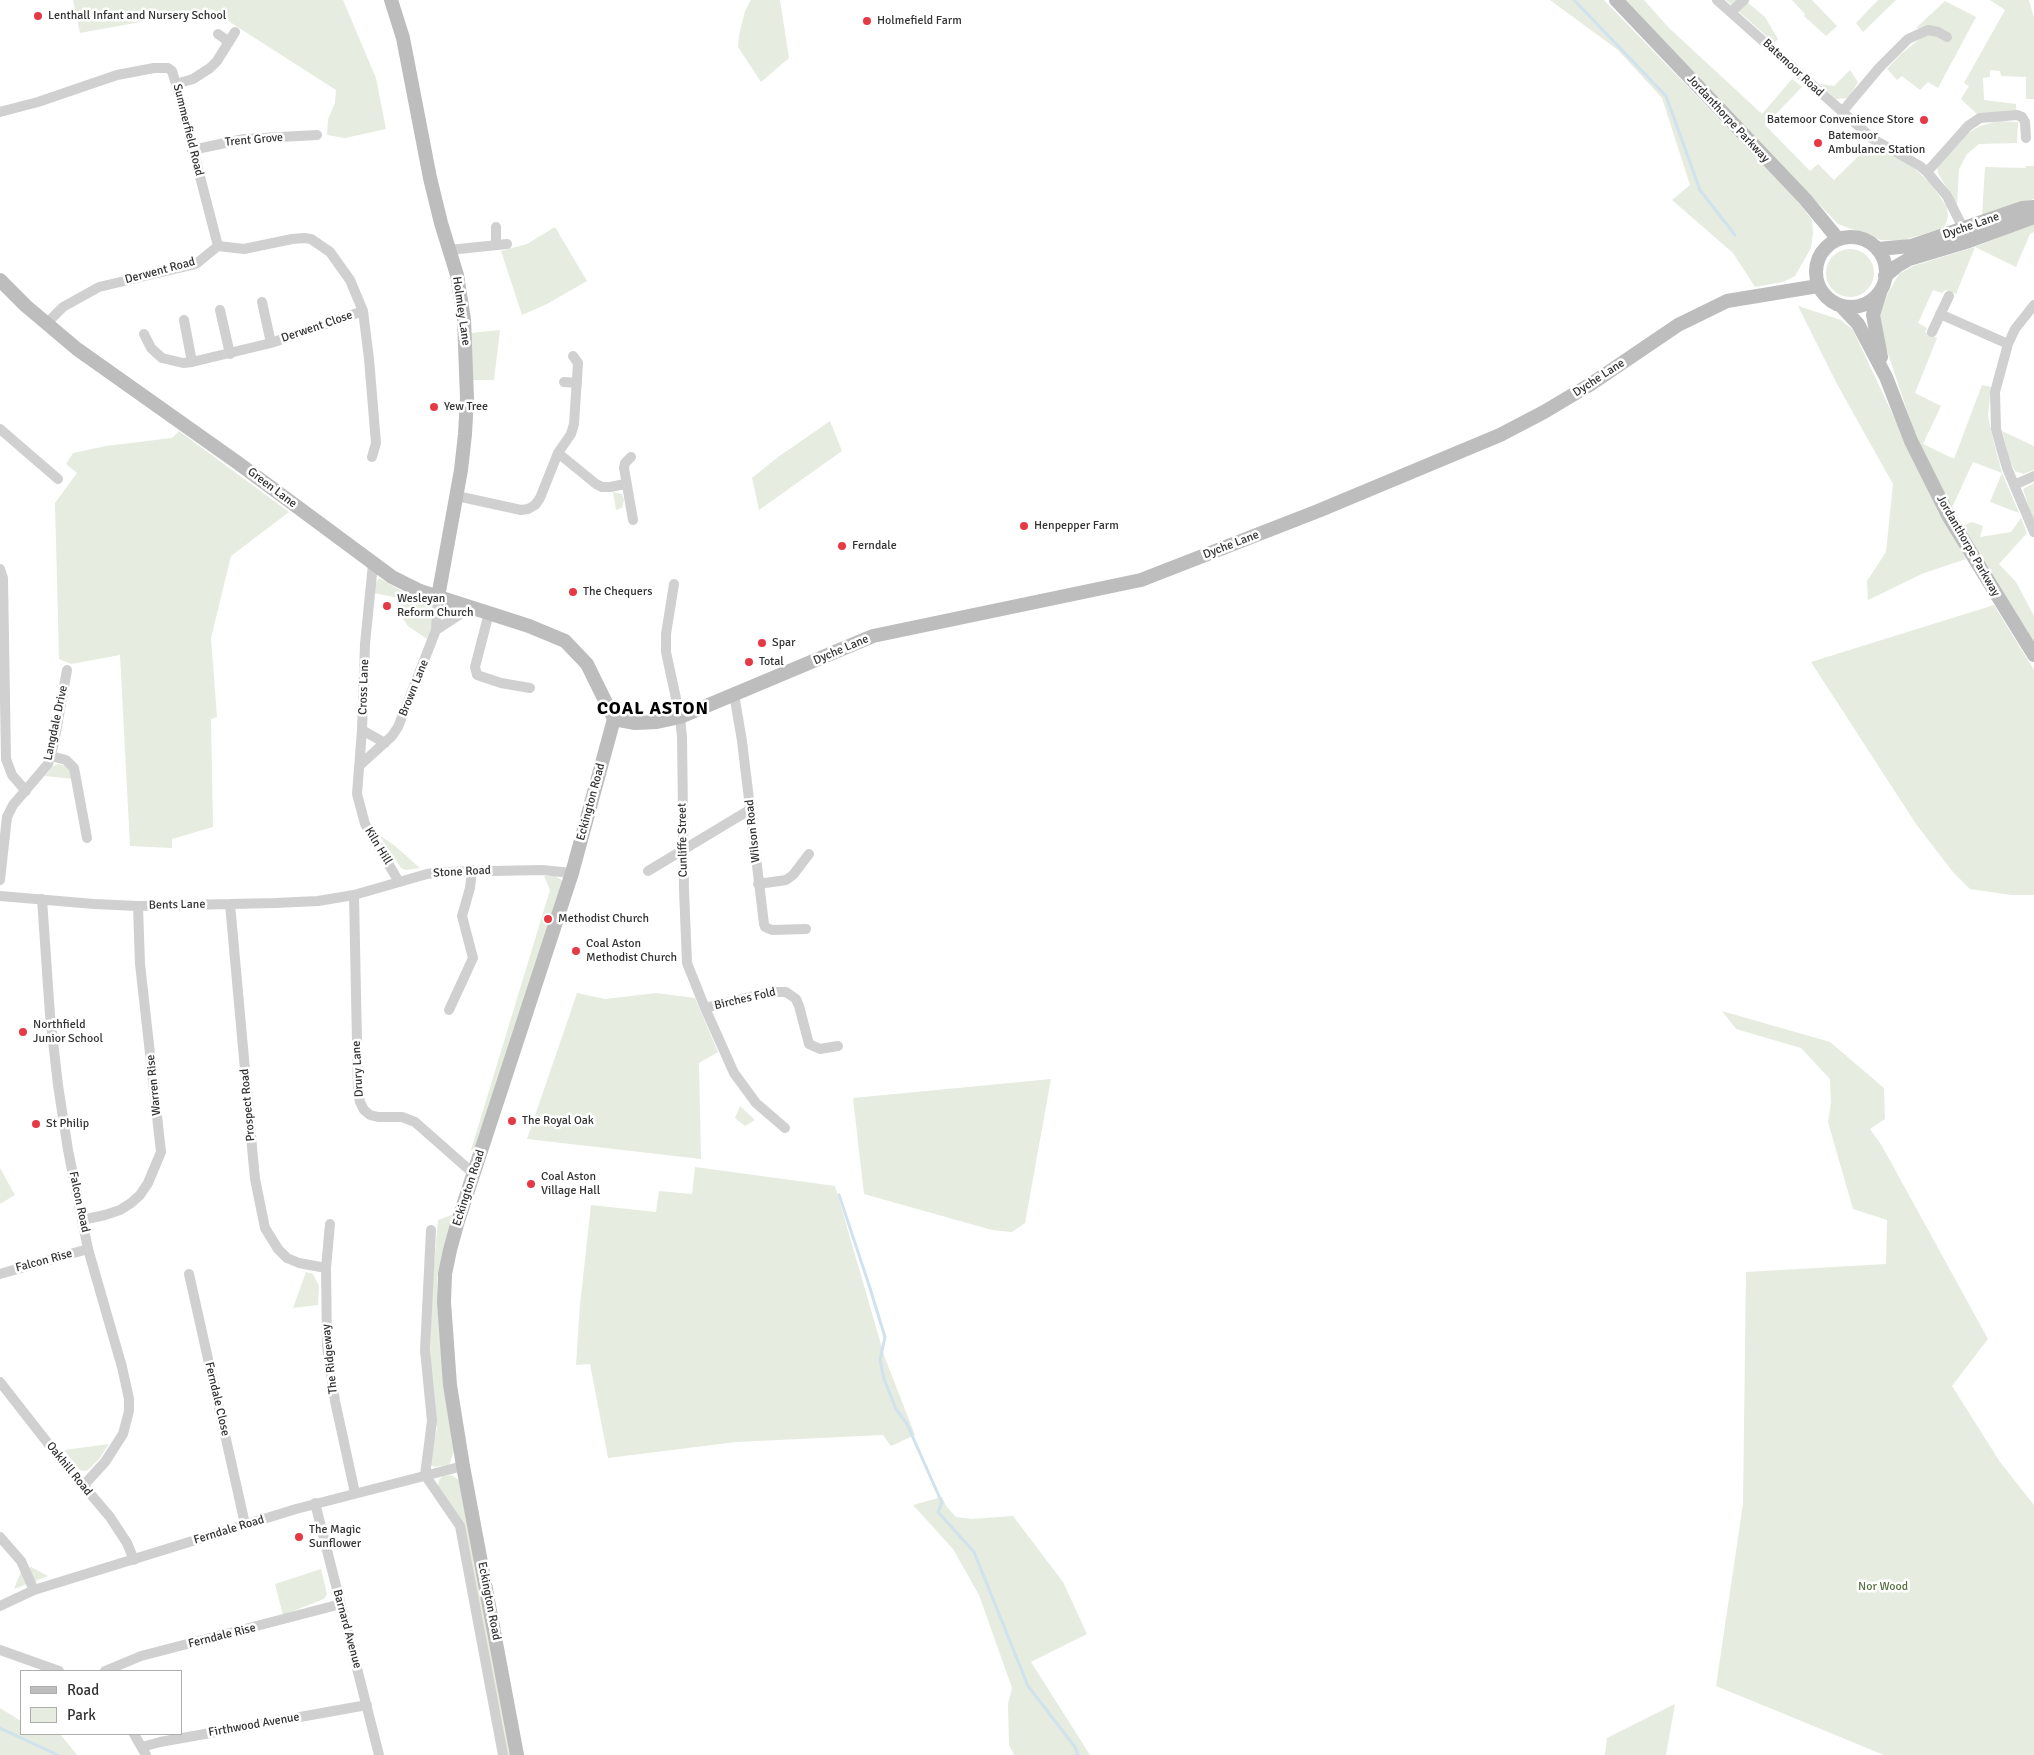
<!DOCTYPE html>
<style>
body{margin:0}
#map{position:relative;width:2034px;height:1755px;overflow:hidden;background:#fff;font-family:Signika,sans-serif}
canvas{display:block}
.legend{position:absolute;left:20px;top:1670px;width:162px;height:65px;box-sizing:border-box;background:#fff;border:1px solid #adadad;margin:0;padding:6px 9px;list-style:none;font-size:15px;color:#333}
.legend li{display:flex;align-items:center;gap:10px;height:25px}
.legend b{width:25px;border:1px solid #adadad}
</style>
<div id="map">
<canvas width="2034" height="1755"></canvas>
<ul class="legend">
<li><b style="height:6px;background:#bdbdbd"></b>Road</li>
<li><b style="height:14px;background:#e6ecdf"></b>Park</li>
</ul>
</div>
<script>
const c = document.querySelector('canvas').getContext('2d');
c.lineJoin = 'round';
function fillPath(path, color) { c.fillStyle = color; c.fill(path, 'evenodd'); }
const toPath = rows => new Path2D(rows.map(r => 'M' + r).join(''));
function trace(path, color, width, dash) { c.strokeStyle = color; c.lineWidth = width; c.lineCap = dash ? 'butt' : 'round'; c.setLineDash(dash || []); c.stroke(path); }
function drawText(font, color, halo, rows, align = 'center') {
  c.font = font + ' Signika,sans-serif'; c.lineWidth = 5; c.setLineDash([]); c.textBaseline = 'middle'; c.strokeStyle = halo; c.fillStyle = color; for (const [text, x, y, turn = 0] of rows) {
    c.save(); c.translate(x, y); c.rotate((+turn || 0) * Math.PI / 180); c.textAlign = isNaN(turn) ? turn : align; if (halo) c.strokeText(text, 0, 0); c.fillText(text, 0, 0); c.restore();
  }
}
fillPath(toPath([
 [73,0,343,0,376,78,386,129,345,138,327,135,328,119,335,103,336,90,236,26,212,9,80,33],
 [751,0,780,0,789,58,761,82,738,47,739,35,745,11],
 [1550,0,1604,0,1796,199,1812,220,1813,233,1811,248,1795,276,1783,282,1755,287,1733,253,1672,200,1690,185,1662,98,1618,50],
 [1622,0,1644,0,1669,28,1762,114,1792,79,1802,87,1765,125,1810,171,1818,164,1834,180,1871,144,1914,168,1931,184,1947,207,1948,217,1945,226,1940,229,1901,241,1881,240,1838,224],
 [1726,0,1750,0,1748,3,1765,17,1778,39,1774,43],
 [1792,0,1812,0,1837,26,1826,36,1804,16,1805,14],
 [1878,0,1896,0,1863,32,1856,23],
 [1990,0,2029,0,2034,18,2034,99,2026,99,2026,77,2001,76,2000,71,1990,70,1990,77,1983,78,1984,100,2016,104,2016,112,1978,115,1961,99,1969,86,1964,83,2005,10],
 [1945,1,1976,17,1938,88,1928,82,1920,90,1902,76,1897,80,1887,69,1902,53,1921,38,1917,27],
 [1850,70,1858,82,1849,98,1836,99,1820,84,1834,86],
 [1998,121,2018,122,2017,143,1979,144,1967,154,1959,169,1957,205,1938,173,1937,167,1966,134,1980,126],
 [2026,166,2034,166,2034,199,1982,216,1985,167,2026,168],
 [2034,223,2034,232,2030,234,2016,267,1975,247,1956,294,1945,290,1942,293,1933,290,1918,323,1927,328,1925,332,1937,338,1915,393,1941,406,1923,444,1954,459,1982,385,1991,387,1988,416,1994,443,2002,473,2019,513,1990,502,2002,473,1973,462,1951,510,1919,446,1881,333,1880,314,1888,293,1899,274,1913,266,1975,247],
 [555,227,587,281,547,304,522,315,501,251,527,244],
 '1826 273a24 24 0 1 1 48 0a24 24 0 1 1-48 0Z',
 [1798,306,1841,320,1853,330,1915,462,1966,559,1924,573,1868,600,1867,581,1886,552,1893,484,1837,384],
 [500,330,494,380,472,380,471,333],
 [830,421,842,451,759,510,752,478,778,457],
 [179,431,289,512,231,556,211,638,217,717,211,719,213,827,172,839,172,848,130,846,120,655,71,664,59,659,55,503,77,473,66,464,73,453,106,446,172,438],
 [2002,431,2034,446,2034,470,2023,474,2015,471,2010,462],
 [2034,483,2034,522,2023,489],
 [613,492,622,494,624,500,622,508,616,510],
 [2021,518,2027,533,1999,564,2016,582,2034,616,2034,645,1962,526,1972,522,1983,526,1980,537,2011,532],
 [379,578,400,590,433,602,433,626,427,639,408,626,401,616,399,598,374,593,375,584],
 [1994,605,2034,670,2034,895,2011,895,1970,889,1953,872,1916,824,1811,662],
 [58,764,69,767,73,779,45,776,53,766],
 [379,835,395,846,420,868,406,870,401,868],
 [544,876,555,876,563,881,475,1150,471,1150,550,890],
 [577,993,605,999,656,993,695,998,718,1052,699,1063,701,1159,527,1139],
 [1722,1011,1830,1042,1884,1088,1885,1119,1870,1129,1882,1146,1988,1339,1952,1386,2000,1462,2034,1505,2034,1755,1884,1755,1716,1686,1743,1504,1746,1272,1886,1264,1887,1222,1887,1220,1853,1209,1828,1122,1831,1103,1830,1079,1801,1048,1736,1029],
 [1051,1079,1025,1223,1012,1232,992,1230,864,1194,853,1098],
 [740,1106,755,1120,745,1126,735,1118],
 [695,1167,835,1186,885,1358,915,1435,891,1446,883,1435,736,1442,608,1458,590,1364,576,1365,580,1305,591,1205,656,1212,659,1191,692,1194],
 [0,1168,15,1195,0,1204],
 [452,1215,442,1264,437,1277,437,1287,454,1451,449,1465,434,1467,430,1464,430,1455,437,1429,430,1361,432,1288,438,1220],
 [306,1272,313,1274,319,1286,318,1305,293,1308],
 [109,1444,99,1459,88,1470,84,1471,80,1470,64,1450],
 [451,1475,459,1480,512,1755,506,1755,463,1526,438,1486,439,1480,443,1476],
 [942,1497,946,1506,956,1517,971,1519,1013,1516,1063,1582,1087,1634,1031,1662,1090,1755,1014,1755,1009,1745,1008,1704,1012,1688,979,1595,953,1549,913,1505],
 [31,1567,48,1576,14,1589,20,1574],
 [321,1569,327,1594,324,1599,283,1615,275,1584],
 [1675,1704,1666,1755,1605,1755,1607,1738],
 [0,1708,21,1721,21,1734,44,1735,46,1734,60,1734,77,1755,0,1755]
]), '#e6ecdf');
trace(toPath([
 [1574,0,1666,96,1700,190,1735,235],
 [839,1195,869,1285,885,1337,880,1360,884,1379,896,1409,907,1424,942,1503,938,1512,974,1552,1028,1686,1075,1747,1078,1755],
 [0,1728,58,1755]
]), '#cfe2ee', 3);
trace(toPath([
 [1717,0,1873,139,1920,166,1927,172,1947,196,1965,232],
 [1731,12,1744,0],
 [218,34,229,42],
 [176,84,193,79,210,68,217,61,235,32],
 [0,112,38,102,117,75,154,68,168,68,172,71,176,84,218,246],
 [1842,112,1879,68,1908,39,1928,30,1938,32,1947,37],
 [192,150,244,139,317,135],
 [1927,172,1968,126,1980,118,2017,115,2022,117,2025,122,2026,138],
 [496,227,496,244],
 [449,250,507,244],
 [262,302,271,343],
 [2034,305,2015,329,2008,344,1995,392,1996,429,2000,444,2007,468,2034,532],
 [220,310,230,354],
 [1940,314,2008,344],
 [184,320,192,362],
 [46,324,63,307,99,287,196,264,218,246,244,249,292,239,304,238,311,239,330,252,350,280,363,311,369,359,376,443,372,457],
 [1932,332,1949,296],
 [144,334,151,348,162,358,183,363,192,362,271,343,363,311],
 [564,382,577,383],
 [0,429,58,479],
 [558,453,596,484,602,487,610,487,625,484],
 [631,457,625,463,624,468,633,520],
 [2014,485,2034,476],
 [457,496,521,510,528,509,535,505,540,498,558,453,571,434,574,424,578,363,573,356],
 [373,564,365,644,362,730,357,794,365,824,399,882],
 [0,569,3,578,6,759,12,775,26,791],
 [674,584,666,634,666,652,680,717,682,737,684,890,687,963,705,1008,734,1073,756,1103,785,1128],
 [489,613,475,667,477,675,501,683,530,688],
 [436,630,471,607],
 [734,694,742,741,764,924,765,927,772,930,806,929],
 [362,730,385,743],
 [51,756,66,760,74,768,87,838],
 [360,765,392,736,398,727,436,630,438,597],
 [648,871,751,809],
 [0,880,7,817,13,805,48,764,54,743,67,670],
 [758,884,786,880,793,875,809,854],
 [354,895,358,1093,360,1102,364,1110,370,1115,378,1117,402,1117,415,1122,474,1174],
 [0,896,94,904,138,906,276,903,318,901,354,895,427,874,441,872,542,870,572,873],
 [42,899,50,1015,58,1085,68,1150,88,1249,122,1367,129,1399,129,1411,123,1434,105,1462,83,1486],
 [230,904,252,1147,255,1179,265,1228,278,1249,287,1258,299,1263,326,1268],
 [705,1008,770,992,786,992,796,999,799,1006,809,1044,820,1049,838,1046],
 [449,1010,473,958,462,916,470,888,472,870],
 [82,1220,105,1215,120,1210,131,1203,140,1195,148,1183,161,1152,140,964,138,906],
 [330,1224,326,1268,327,1346,335,1401,355,1493],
 [431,1230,425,1350,432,1421,425,1475,460,1526,503,1755],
 [0,1274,88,1249],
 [189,1274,245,1524],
 [0,1382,54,1451,110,1517,127,1543,134,1560],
 [315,1503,379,1755],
 [0,1537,21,1561,34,1590],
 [0,1606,34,1590,296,1509,463,1466],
 [0,1650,59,1671],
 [105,1671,141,1656,341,1604],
 [134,1734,146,1755],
 [142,1747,160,1742,367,1705]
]), '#d0d0d0', 10);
trace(toPath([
 [391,0,403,38,430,178,441,223,457,275,464,319,467,398,465,434,461,470,438,597],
 [1616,0,1805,199,1838,239],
 '1816 272a35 35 0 1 1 70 0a35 35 0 1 1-70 0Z',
 [1878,249,1911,246,2022,208,2034,207],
 [1885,276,1897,266,1909,259,1969,241,2034,217],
 [0,280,26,306,77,349,238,463,392,577,420,591,529,626,565,641,587,664,614,719],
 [1880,293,1873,315,1881,357],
 [1842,307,1858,324,1886,377,1911,441,1949,517,2034,655],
 [614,719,635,723,657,722,680,717,873,636,1141,580,1318,511,1500,435,1544,412,1591,384,1678,325,1727,301,1818,286],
 [517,1755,463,1466,450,1385,444,1302,445,1274,450,1250,458,1221,572,873,614,719]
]), '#bdbdbd', 14);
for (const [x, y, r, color] of [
 [38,16,5,"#e63946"],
 [867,21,5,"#e63946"],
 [1924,120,5,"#e63946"],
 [1818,143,5,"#e63946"],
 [434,407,5,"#e63946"],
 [1024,526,5,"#e63946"],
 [842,546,5,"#e63946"],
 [573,592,5,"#e63946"],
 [387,606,5,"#e63946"],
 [762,643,5,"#e63946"],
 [749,662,5,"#e63946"],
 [548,919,5,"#e63946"],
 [576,951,5,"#e63946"],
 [23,1032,5,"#e63946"],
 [512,1121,5,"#e63946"],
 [36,1124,5,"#e63946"],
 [531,1184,5,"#e63946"],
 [299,1537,5,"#e63946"]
]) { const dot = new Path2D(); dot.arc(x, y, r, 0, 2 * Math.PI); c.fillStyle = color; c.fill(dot); trace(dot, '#fff', 2); }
drawText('12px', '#333', '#fff', [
 ["Lenthall Infant and Nursery School",48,16],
 ["Holmefield Farm",877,21],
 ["Batemoor Convenience Store",1914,120,"right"],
 ["Batemoor",1828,136],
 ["Ambulance Station",1828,150],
 ["Yew Tree",444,407],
 ["Henpepper Farm",1034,526],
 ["Ferndale",852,546],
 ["The Chequers",583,592],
 ["Wesleyan",397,599],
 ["Reform Church",397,613],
 ["Spar",772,643],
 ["Total",759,662],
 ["Methodist Church",558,919],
 ["Coal Aston",586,944],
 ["Methodist Church",586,958],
 ["Northfield",33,1025],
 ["Junior School",33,1039],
 ["The Royal Oak",522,1121],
 ["St Philip",46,1124],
 ["Coal Aston",541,1177],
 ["Village Hall",541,1191],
 ["The Magic",309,1530],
 ["Sunflower",309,1544]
], 'left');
drawText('12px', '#333', '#fff', [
 ["Batemoor Road",1793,68,43],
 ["Jordanthorpe Parkway",1728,119,47],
 ["Summerfield Road",188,130,76],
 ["Trent Grove",254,140,-5],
 ["Dyche Lane",1971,226,-19],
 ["Derwent Road",160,271,-15],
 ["Holmley Lane",461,311,82],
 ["Derwent Close",317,327,-19],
 ["Dyche Lane",1599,378,-33],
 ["Green Lane",272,488,37],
 ["Dyche Lane",1231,545,-21],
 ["Jordanthorpe Parkway",1968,546,60],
 ["Dyche Lane",841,650,-23],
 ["Cross Lane",364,687,-88],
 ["Brown Lane",414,688,-68],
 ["Langdale Drive",56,723,-78],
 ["Eckington Road",591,802,-75],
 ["Wilson Road",753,831,-96],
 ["Cunliffe Street",683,840,-91],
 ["Kiln Hill",378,846,59],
 ["Stone Road",462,872,-3],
 ["Bents Lane",177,905,-1],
 ["Birches Fold",745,999,-13],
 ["Drury Lane",358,1069,-93],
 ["Warren Rise",154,1085,-96],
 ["Prospect Road",248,1105,-95],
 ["Eckington Road",469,1188,-72],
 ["Falcon Road",79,1202,78],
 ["Falcon Rise",44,1261,-15],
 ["The Ridgeway",330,1359,-96],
 ["Ferndale Close",217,1399,77],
 ["Oakhill Road",69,1469,51],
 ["Ferndale Road",229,1530,-17],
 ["Eckington Road",489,1601,79],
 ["Barnard Avenue",347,1629,75],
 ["Ferndale Rise",222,1636,-14],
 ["Firthwood Avenue",254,1725,-10]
]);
drawText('12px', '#56703f', '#fff', [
 ["Nor Wood",1883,1587]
]);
c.letterSpacing = '1px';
drawText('bold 18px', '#000', '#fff', [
 ["COAL ASTON",653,709]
]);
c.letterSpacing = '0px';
</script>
